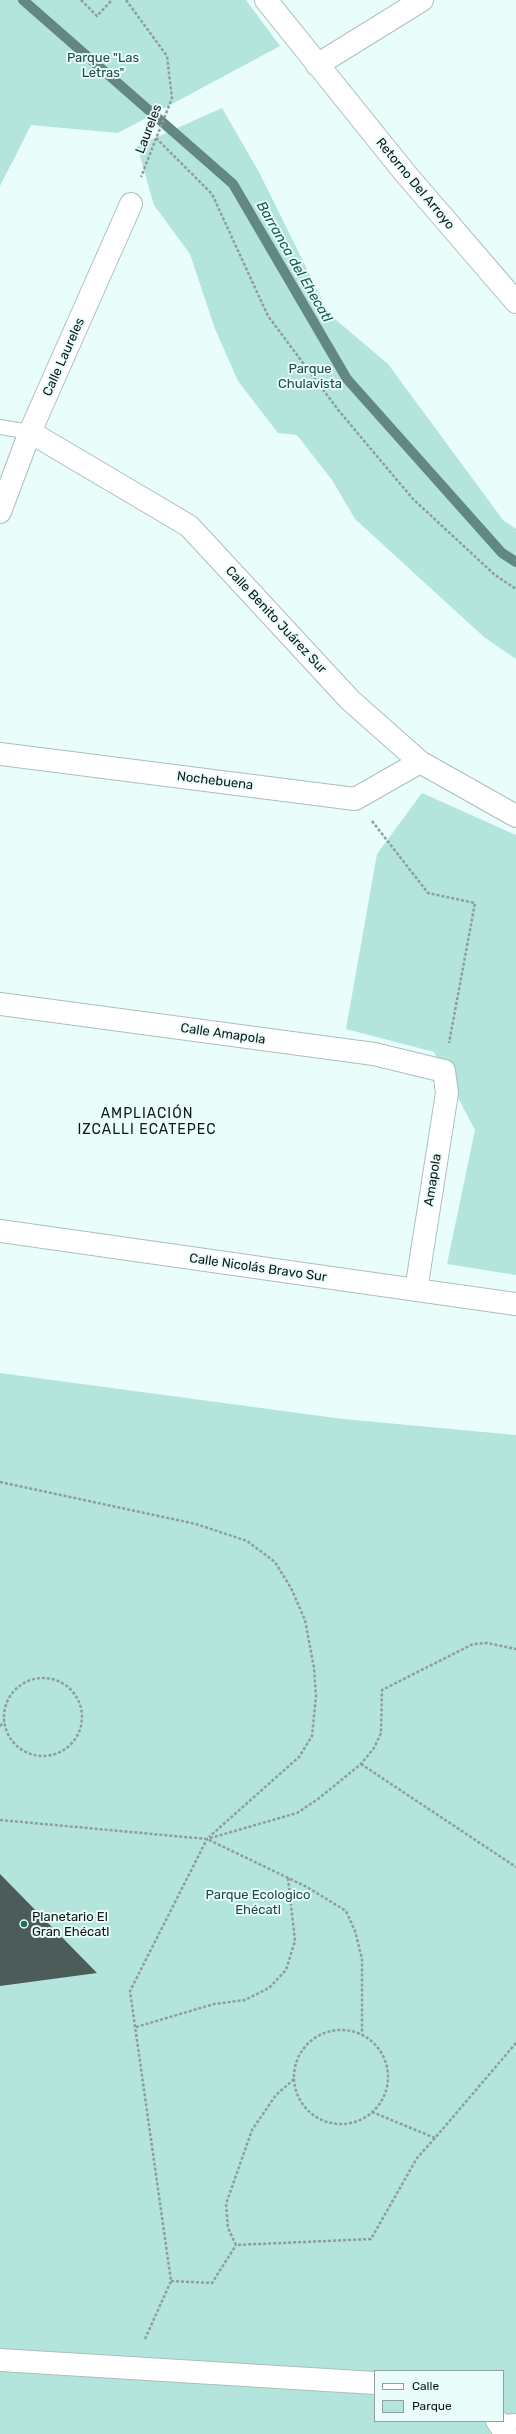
<!DOCTYPE html>
<meta charset="utf-8">
<style>
body{margin:0}
#map{position:relative;width:516px;height:2434px;overflow:hidden;background:#e9fdfa;font-family:Rubik,sans-serif}
canvas{display:block}
.legend{position:absolute;left:374px;top:2370px;width:130px;height:52px;box-sizing:border-box;background:#e9fdfa;border:1px solid #92a19f;margin:0;padding:5px 7px;list-style:none;font-size:12px;color:#101716}
.legend li{display:flex;align-items:center;gap:8px;height:20px}
.legend b{width:20px;border:1px solid #92a19f}
</style>
<div id="map">
<canvas width="516" height="2434"></canvas>
<ul class="legend">
<li><b style="height:5px;background:#fff"></b>Calle</li>
<li><b style="height:11px;background:#b3e5dd"></b>Parque</li>
</ul>
</div>
<script>
const c = document.querySelector('canvas').getContext('2d');
c.lineJoin = 'round';
function fillPath(path, color) { c.fillStyle = color; c.fill(path, 'evenodd'); }
const toPath = rows => new Path2D(rows.map(r => 'M' + r).join(''));
function trace(path, color, width, dash) { c.strokeStyle = color; c.lineWidth = width; c.lineCap = dash ? 'butt' : 'round'; c.setLineDash(dash || []); c.stroke(path); }
function drawText(font, color, halo, rows, align = 'center') {
  c.font = font + ' Rubik,sans-serif'; c.lineWidth = 4; c.setLineDash([]); c.textBaseline = 'middle'; c.strokeStyle = halo; c.fillStyle = color; for (const [text, x, y, turn = 0] of rows) {
    c.save(); c.translate(x, y); c.rotate((+turn || 0) * Math.PI / 180); c.textAlign = isNaN(turn) ? turn : align; if (halo) c.strokeText(text, 0, 0); c.fillText(text, 0, 0); c.restore();
  }
}
fillPath(toPath([
 [0,0,246,0,280,46,118,133,31,125,0,186],
 [222,108,260,174,329,314,388,364,503,520,516,529,516,659,484,637,355,519,332,480,297,435,278,433,238,381,215,329,190,254,154,205,137,146],
 [422,793,516,835,516,1275,447,1264,475,1130,434,1052,346,1029,377,854],
 [0,1373,343,1419,516,1435,516,2434,0,2434],
 [375,2371,503,2371,503,2421,375,2421]
]), '#b3e5dd');
trace(toPath([
 [23,0,233,184,347,379,502,553,516,562]
]), '#638882', 10);
fillPath(toPath([
 [0,1874,97,1973,0,1986]
]), '#4b5c59');
const lane = toPath([
 [0,427,30,432],
 [499,2422,516,2421]
]);
const street = toPath([
 [266,0,405,173,516,302],
 [317,65,422,0],
 [30,432,189,526,350,700,420,762,516,816],
 [0,512,30,432,131,204],
 [0,754,355,799,420,762],
 [0,1004,374,1054,444,1071,447,1093,416,1290],
 [0,1231,516,1304],
 [0,2360,375,2383],
 [497,2421,506,2434]
]);
trace(lane, '#abbfbb', 16);
trace(street, '#abbfbb', 24);
trace(toPath([
 [81,0,97,16,112,0],
 [126,0,167,56,172,98,141,177],
 [156,138,212,194,268,316,339,411,413,499,495,575,516,589],
 [372,821,428,893,475,903,449,1043],
 [0,1482,196,1524,247,1541,275,1562,291,1588,305,1620,314,1668,316,1696,312,1736,299,1757,209,1837],
 '4 1717a39 39 0 1 1 78 0a39 39 0 1 1-78 0Z',
 [0,1726,4,1722],
 [361,1764,516,1867],
 [0,1820,207,1839,307,1887,346,1911,355,1931,362,1959,362,2034],
 [136,2027,214,2004,245,2000,269,1988,286,1970,295,1941,288,1878],
 '294 2077a47 47 0 1 1 94 0a47 47 0 1 1-94 0Z',
 [294,2079,276,2095,252,2130,226,2204,228,2228,236,2245,371,2239,417,2158,435,2138],
 [372,2112,435,2138,516,2043],
 [171,2281,212,2283,236,2245],
 [145,2339,171,2281,130,1991,207,1839,297,1813,318,1799,361,1764,374,1748,381,1733,382,1690,473,1644,487,1643,516,1649]
]), '#8f9e9c', 2.5, [3, 2]);
trace(lane, '#fff', 14);
trace(street, '#fff', 22);
for (const [x, y, r, color] of [
 [24,1924,4,"#236c63"]
]) { const dot = new Path2D(); dot.arc(x, y, r, 0, 2 * Math.PI); c.fillStyle = color; c.fill(dot); trace(dot, '#e9fdfa', 1.5); }
drawText('13px', '#1c4a44', '#e9fdfa', [
 ["Parque \"Las",103,58],
 ["Letras\"",103,73],
 ["Parque",310,369],
 ["Chulavista",310,384],
 ["Parque Ecologico",258,1895],
 ["Ehécatl",258,1910]
]);
drawText('13px', '#101716', '#e9fdfa', [
 ["Laureles",149,129,-69],
 ["Retorno Del Arroyo",415,184,50],
 ["Calle Laureles",64,357,-66],
 ["Calle Benito Juárez Sur",276,620,47],
 ["Nochebuena",215,781,7],
 ["Calle Amapola",223,1034,8],
 ["Amapola",433,1180,-81],
 ["Calle Nicolás Bravo Sur",258,1268,8]
]);
drawText('13px', '#101716', '#e9fdfa', [
 ["Planetario El",32,1917],
 ["Gran Ehécatl",32,1932]
], 'left');
drawText('italic 14px', '#135a52', '#e9fdfa', [
 ["Barranca del Ehecatl",294,262,60]
]);
c.letterSpacing = '1px';
drawText('14px', '#101716', '#e9fdfa', [
 ["AMPLIACIÓN",147,1114],
 ["IZCALLI ECATEPEC",147,1130]
]);
c.letterSpacing = '0px';
</script>
